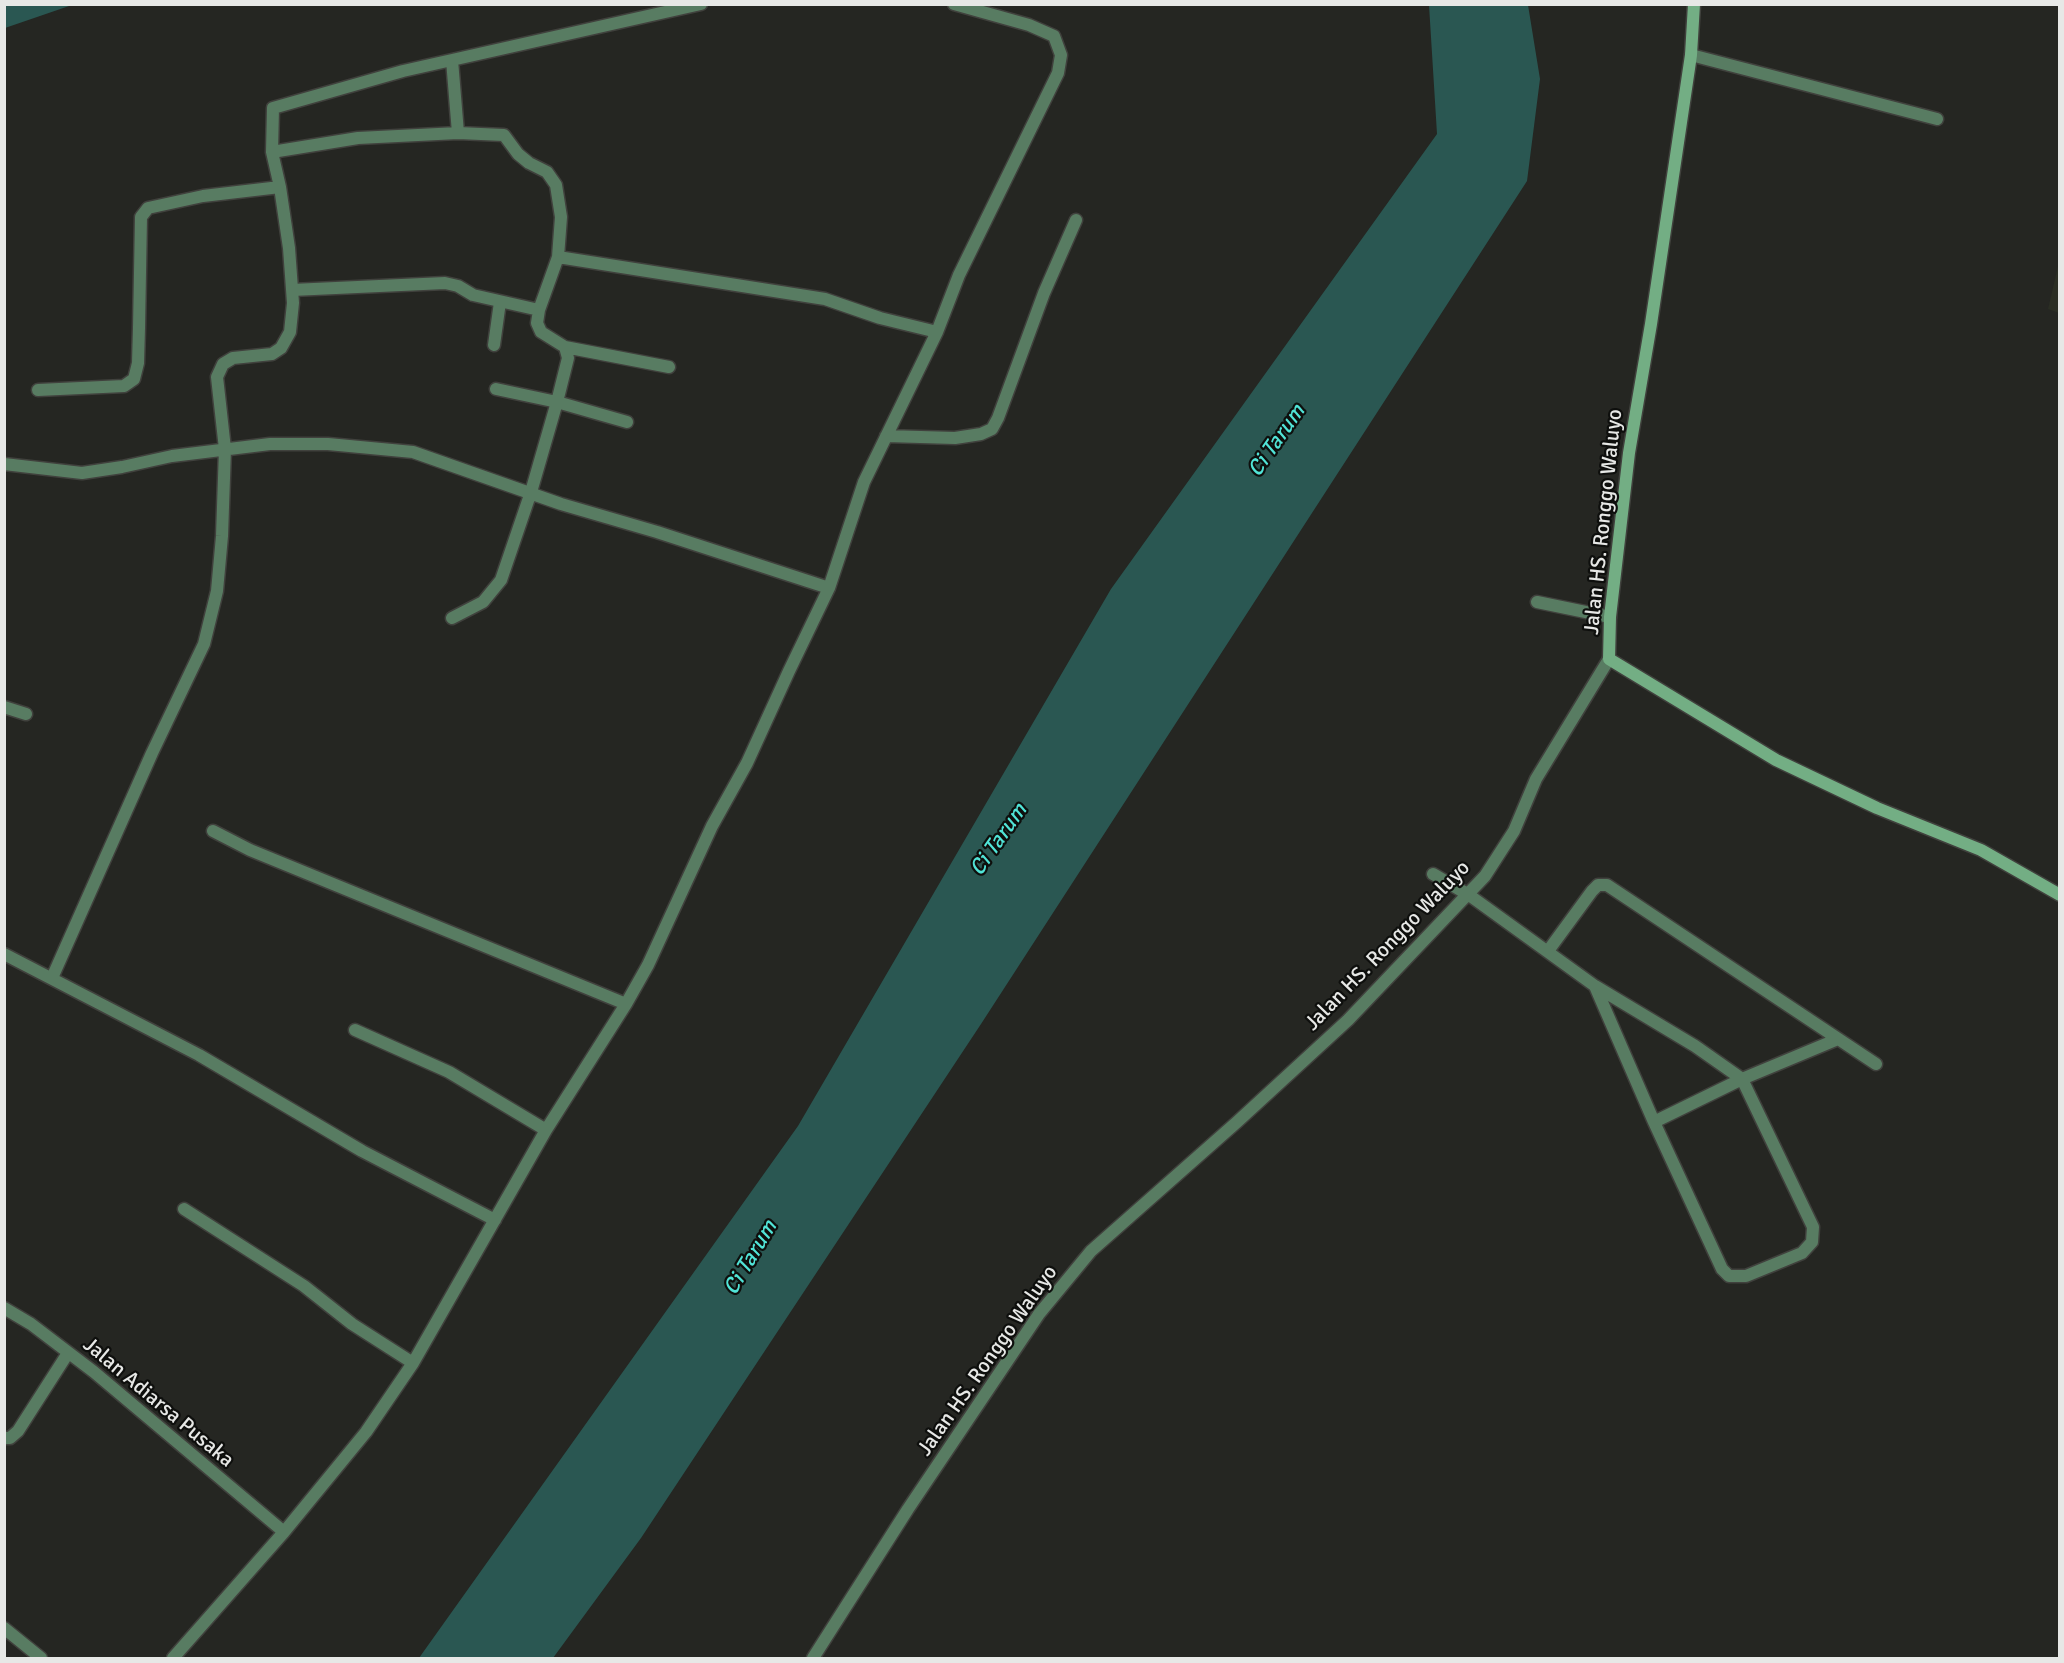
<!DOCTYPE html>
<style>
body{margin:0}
#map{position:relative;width:2064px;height:1663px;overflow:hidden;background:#252622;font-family:Signika,sans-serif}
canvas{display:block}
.frame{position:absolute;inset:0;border:6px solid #e7e8e6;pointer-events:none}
</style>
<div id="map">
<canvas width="2064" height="1663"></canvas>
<div class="frame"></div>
</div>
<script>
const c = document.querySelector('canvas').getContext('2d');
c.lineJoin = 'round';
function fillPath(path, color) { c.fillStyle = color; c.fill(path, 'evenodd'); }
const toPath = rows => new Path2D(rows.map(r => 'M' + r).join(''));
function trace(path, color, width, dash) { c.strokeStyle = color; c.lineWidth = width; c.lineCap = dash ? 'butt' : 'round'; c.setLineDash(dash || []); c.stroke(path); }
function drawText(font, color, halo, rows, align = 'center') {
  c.font = font + ' Signika,sans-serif'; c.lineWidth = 4.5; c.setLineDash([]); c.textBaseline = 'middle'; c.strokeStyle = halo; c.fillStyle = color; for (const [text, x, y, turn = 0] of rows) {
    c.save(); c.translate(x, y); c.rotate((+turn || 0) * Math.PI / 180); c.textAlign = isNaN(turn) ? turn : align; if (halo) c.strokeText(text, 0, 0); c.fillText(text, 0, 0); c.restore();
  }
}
fillPath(toPath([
 [2059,262,2059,313,2048,309]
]), '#2b2e24');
fillPath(toPath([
 [5,4,72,4,72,5,5,28],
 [1429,5,1528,5,1540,79,1527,181,981,1024,641,1538,553,1658,419,1658,798,1126,1111,589,1437,134]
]), '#2a5752');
const street = toPath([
 [1691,55,1937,119],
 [452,60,458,133],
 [272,152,358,138,458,133,504,135,518,154,529,163,547,172,556,185,561,217,558,257,539,310,537,323,541,332,565,347,669,367],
 [558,257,825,299,880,318,937,332],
 [292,290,445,283,458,286,473,295,539,310],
 [494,345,500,302],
 [496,389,557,402,627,422],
 [38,390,124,386,134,379,138,363,139,328,141,217,148,208,203,196,280,187],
 [886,436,955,438,981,434,992,429,998,418,1044,293,1076,220],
 [4,464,82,473,122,467,172,456,270,444,328,444,413,452,561,504,657,532,829,588],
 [1537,602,1610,617],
 [452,618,483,602,501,580,531,492,557,402,568,358,565,347],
 [4,707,26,714],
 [213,831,250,850,626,1004],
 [1433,874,1469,895,1595,986,1695,1046,1742,1079,1813,1227,1812,1242,1802,1253,1746,1276,1729,1276,1722,1269,1654,1122,1595,986],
 [1548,951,1592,891,1598,885,1607,885,1876,1064],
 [4,954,199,1055,362,1151,495,1220],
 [52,978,152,753,204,644,217,591,222,536,225,449,217,377,223,364,233,358,272,354,281,348,290,332,293,303,289,248,280,187,272,152,273,108,403,71,701,4],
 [355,1030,449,1072,546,1130],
 [1654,1122,1742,1079,1838,1039],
 [184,1209,304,1286,352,1324,413,1363],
 [4,1308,31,1324,94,1372,284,1532],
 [4,1438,10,1438,18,1431,68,1353],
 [4,1628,41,1658],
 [173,1658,284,1532,366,1432,413,1363,546,1130,626,1004,648,965,712,826,747,763,789,671,829,588,864,482,937,332,959,275,1058,73,1061,55,1054,36,1029,25,954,4],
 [813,1658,908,1509,1039,1314,1091,1251,1237,1122,1348,1020,1485,876,1514,831,1536,779,1609,659]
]);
const secondary = toPath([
 [1694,4,1691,55,1651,324,1629,453,1610,617,1609,659,1776,760,1877,808,1981,850,2060,895]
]);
trace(street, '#40413d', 15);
trace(secondary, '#40413d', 15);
trace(street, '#587c62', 12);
trace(secondary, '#73ae84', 12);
drawText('21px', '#e7e8e6', '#0e0f0d', [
 ["Jalan HS. Ronggo Waluyo",1604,522,-84],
 ["Jalan HS. Ronggo Waluyo",1388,946,-46],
 ["Jalan HS. Ronggo Waluyo",988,1361,-55],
 ["Jalan Adiarsa Pusaka",158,1403,40]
]);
drawText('italic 22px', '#51e4d7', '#0e0f0d', [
 ["Ci Tarum",1277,441,-55],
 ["Ci Tarum",999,840,-55],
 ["Ci Tarum",751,1258,-59]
]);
</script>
